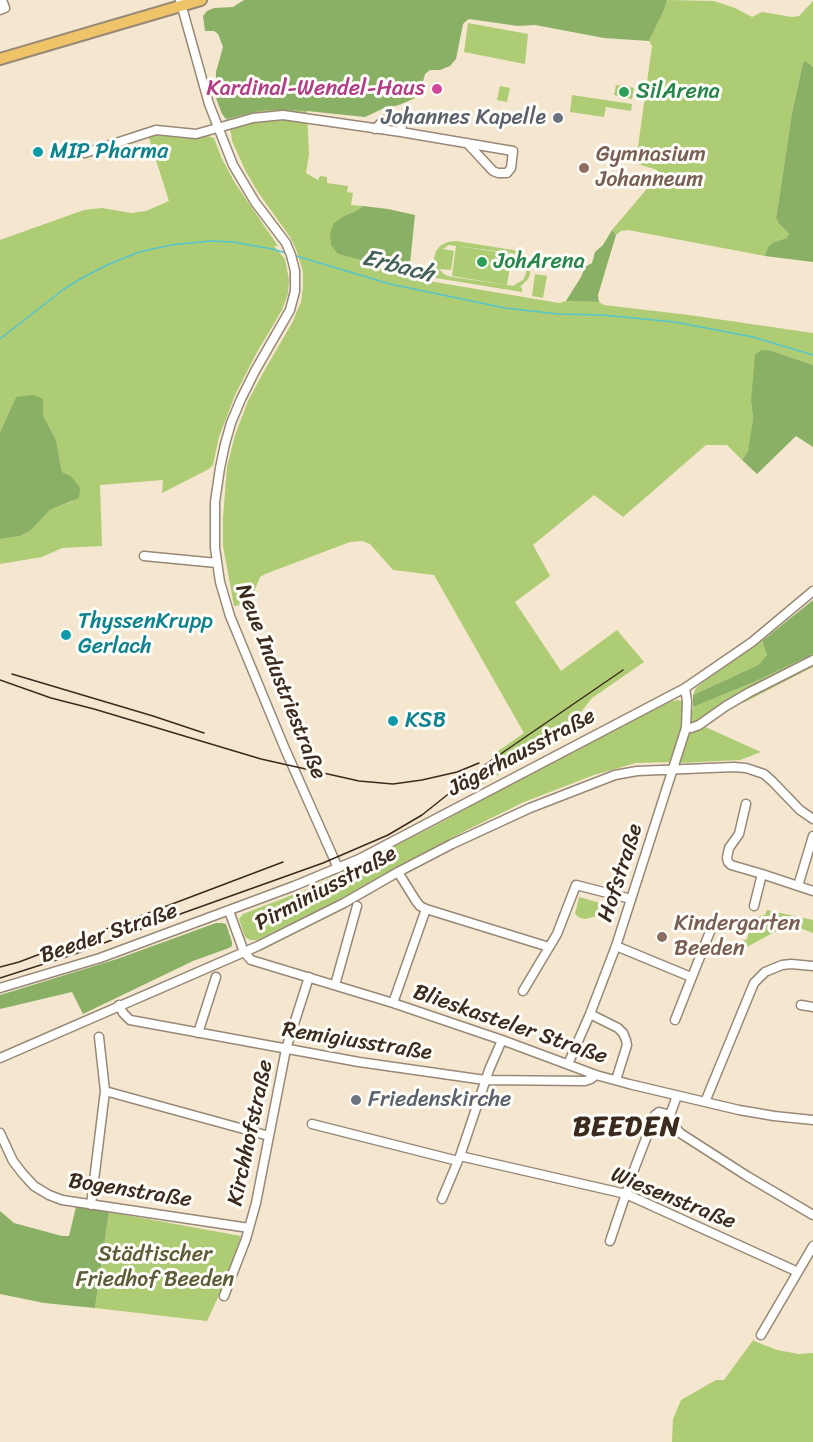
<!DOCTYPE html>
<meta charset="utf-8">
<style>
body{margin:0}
canvas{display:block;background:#f4e6cf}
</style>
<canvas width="813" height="1442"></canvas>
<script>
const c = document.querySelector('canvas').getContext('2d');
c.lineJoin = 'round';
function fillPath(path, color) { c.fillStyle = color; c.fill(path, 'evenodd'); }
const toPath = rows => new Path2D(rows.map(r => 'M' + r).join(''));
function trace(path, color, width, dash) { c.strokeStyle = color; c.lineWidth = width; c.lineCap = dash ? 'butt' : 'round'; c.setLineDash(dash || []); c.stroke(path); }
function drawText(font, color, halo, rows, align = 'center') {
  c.font = font + ' Sriracha,sans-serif'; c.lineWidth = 6; c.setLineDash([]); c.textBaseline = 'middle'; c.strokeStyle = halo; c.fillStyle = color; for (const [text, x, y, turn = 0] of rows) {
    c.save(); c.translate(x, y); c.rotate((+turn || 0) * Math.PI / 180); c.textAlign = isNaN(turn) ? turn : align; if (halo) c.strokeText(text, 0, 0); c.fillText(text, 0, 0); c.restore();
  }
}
fillPath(toPath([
 [667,0,714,1,735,8,752,17,762,12,792,17,799,16,813,1,813,67,806,61,803,63,792,113,776,217,780,225,789,232,788,238,772,243,768,247,765,256,628,230,621,231,616,235,612,230,651,184,658,174,657,170,638,164,636,161,652,46,649,41,664,10],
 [468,23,528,34,525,64,464,52],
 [616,85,634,88,632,99,614,95],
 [500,86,510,88,507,102,497,100],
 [572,95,632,104,631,111,606,107,604,117,570,112],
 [275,110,307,111,309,154,306,173,318,180,320,176,327,177,327,183,348,186,347,192,353,193,351,205,363,206,356,211,346,215,338,254,409,273,417,279,559,303,566,301,599,302,604,305,689,315,813,333,813,365,772,351,751,401,753,419,751,437,748,451,742,460,727,445,706,445,623,517,594,495,533,545,550,576,515,602,561,671,617,630,644,662,592,698,577,717,577,728,476,788,473,779,495,763,491,756,524,733,434,575,393,570,370,544,362,541,350,542,265,574,260,577,250,602,244,605,234,606,223,546,223,518,227,467,235,435,248,401,263,373,292,323,301,302,303,287,303,272,296,249,290,237,258,192,246,172,232,141,231,133,226,119,260,111],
 [159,132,193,139,208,136,214,138,222,159,235,183,278,246,274,246,285,259,289,280,288,294,282,310,256,354,235,395,219,437,213,465,209,469,162,493,163,480,100,485,102,546,62,548,42,557,0,564,0,539,20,536,30,531,50,510,73,501,71,476,62,472,56,440,43,415,16,397,0,432,0,240,84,210,102,208,131,213,146,211,169,201,149,138],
 [456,241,513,250,520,253,526,259,530,267,530,275,528,279,520,287,522,288,522,292,417,275,418,271,439,275,433,262,436,251,441,245,448,242],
 [449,245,512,253,518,256,524,261,526,267,526,274,523,280,513,286,452,277,445,275,439,269,451,270,454,251,443,249],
 [456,246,512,254,507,285,452,276],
 [535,274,547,276,543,298,532,296],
 [762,641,767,655,758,665,693,695,696,688,702,683],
 [813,654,813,667,745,702,733,705,703,726,761,752,740,760,679,763,689,732,691,715,693,707,754,682],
 [678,700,681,701,685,705,685,711,673,758,670,762,636,763,594,775,524,802,465,831,331,904,257,940,250,940,245,937,239,919,243,914,308,889,369,859,442,822,542,766,672,701],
 [579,897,600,903,597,916,585,919,580,918,575,914],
 [767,910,813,920,813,933,800,928,793,926,787,927,780,929,734,954,728,949,747,939,753,918,765,915],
 [109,1212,241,1236,227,1278,207,1321,95,1308],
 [754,1339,754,1341,777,1350,799,1354,813,1353,813,1442,672,1442,673,1419,681,1400,716,1380,724,1380]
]), '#adcc74');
fillPath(toPath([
 [244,0,667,0,664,10,649,41,604,38,535,25,518,26,469,19,466,21,463,24,456,59,450,66,440,70,430,70,425,74,420,93,413,99,399,105,382,109,365,117,307,111,275,110,260,111,226,119,222,114,216,98,216,72,223,47,218,34,214,31,205,31,203,16,207,11,214,8,233,7],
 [806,61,813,67,813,262,765,256,768,247,772,243,787,238,789,233,780,225,776,218,792,113,803,63],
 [363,206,388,209,415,215,409,273,338,254,331,245,330,234,334,223,346,215,356,211],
 [612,230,616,235,598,295,599,302,566,301,581,277,585,267,592,263,595,252,603,245],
 [761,350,772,351,813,365,813,447,796,436,757,474,742,460,748,451,753,419,751,401,755,355],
 [33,395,43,399,43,415,56,440,62,472,71,476,80,488,79,498,50,510,30,531,20,536,0,539,0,432,16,397],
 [813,600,813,654,754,682,693,707,693,695,758,665,767,655,762,641],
 [216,923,222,923,226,924,232,942,232,946,229,948,193,961,83,1014,72,992,0,1009,0,995,117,959],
 [76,1207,109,1212,95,1308,44,1303,0,1294,0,1211,14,1223,62,1236,69,1236]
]), '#8ab066');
trace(toPath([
 [293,255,390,284,505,308,558,314,603,315,675,322,753,337,813,355],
 [0,339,64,289,82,278,107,265,139,252,171,245,211,241,233,242,272,249,286,253]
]), '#56c4cc', 1.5);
const minor = toPath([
 [180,0,209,104,233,165,255,202,286,243,291,255,295,271,295,291,290,310,255,371,241,399,231,423,225,444,220,468,215,502,215,548,220,582,230,616,285,749,338,868],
 [0,10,5,8,2,0],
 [375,129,383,121,392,116,397,117,400,120,402,124,401,132],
 [85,153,156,130,196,134,253,118,283,115,401,132,501,149,513,151,511,168,507,173,498,173,493,171,467,143],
 [144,556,217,563],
 [686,728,691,728,699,725,726,706,750,692,813,660],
 [746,804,739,834,729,848,727,858,728,862,731,865,762,874,813,891],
 [398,872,416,901,420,906,426,909,549,947],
 [798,886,813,836],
 [754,906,762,874],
 [229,911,244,952,251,960,393,1003,502,1040,596,1075,629,1084,739,1110,774,1116,813,1120],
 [616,946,691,977],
 [335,985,357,906],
 [0,988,100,958,294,886,359,859,685,688,752,642,813,591],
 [523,991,557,934,576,885,631,899],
 [393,1003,426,909],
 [119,1005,123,1013,130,1020,359,1062,485,1080,585,1081,591,1079,596,1075],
 [801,1005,813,1007],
 [590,1014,618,1028,623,1033,626,1040,627,1045,616,1080],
 [675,1020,711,929],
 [198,1033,216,977],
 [0,1058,258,946,344,903,398,872,452,844,530,808,615,775,637,771,734,767,746,768,764,774,772,781,800,810,813,819],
 [568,1064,590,1014,616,946,686,728,687,701,685,688],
 [105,1091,269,1136],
 [677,1096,670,1115,672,1123,680,1133,747,1176,813,1215],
 [705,1102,754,983,765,972,782,965,791,964,813,966],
 [312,1124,458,1161],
 [0,1133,13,1161,23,1174,34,1186,49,1195,62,1200,249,1228],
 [460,1156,626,1194,798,1272],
 [442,1199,460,1156,489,1070,502,1040],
 [91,1205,105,1091,99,1037],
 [610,1241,635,1167,655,1115,659,1112,670,1115],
 [224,1296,246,1239,256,1203,286,1049,309,977],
 [761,1335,813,1246]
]);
const major = toPath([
 [0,59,201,0]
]);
trace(minor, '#988876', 11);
trace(major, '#988876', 14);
trace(minor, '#fff', 8);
trace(major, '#efc469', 10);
trace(toPath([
 [12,674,153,716,204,733],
 [0,680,51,698,94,709,261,759,359,781,393,784,422,780,457,772,479,763],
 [0,967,19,962,283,862],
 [0,978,75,954,183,913,323,863,388,835,422,815,486,764,623,670]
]), '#3b2a1e', 1.5);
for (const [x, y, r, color] of [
 [437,89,6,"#d1479c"],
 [624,92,6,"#2e9e5b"],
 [558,118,6,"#6b7280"],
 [38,152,6,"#0f9aa8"],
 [584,168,6,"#8d6e63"],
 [482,262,6,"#2e9e5b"],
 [66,635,6,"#0f9aa8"],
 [393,721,6,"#0f9aa8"],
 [662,937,6,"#8d6e63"],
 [356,1100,6,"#6b7280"]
]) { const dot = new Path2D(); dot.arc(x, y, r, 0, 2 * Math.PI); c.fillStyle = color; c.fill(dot); trace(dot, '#fdfcf7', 2); }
drawText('22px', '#b23c85', '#fdfcf7', [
 ["Kardinal-Wendel-Haus",425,89]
], 'right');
drawText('22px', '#27864d', '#fdfcf7', [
 ["SilArena",636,92],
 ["JohArena",494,262]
], 'left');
drawText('22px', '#5b616d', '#fdfcf7', [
 ["Johannes Kapelle",546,118],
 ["Friedenskirche",368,1100,"left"]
], 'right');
drawText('22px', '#0d838f', '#fdfcf7', [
 ["MIP Pharma",50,152],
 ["ThyssenKrupp",78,622],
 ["Gerlach",78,647],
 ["KSB",405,721]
], 'left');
drawText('22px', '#785e54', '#fdfcf7', [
 ["Gymnasium",596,155],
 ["Johanneum",596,180],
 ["Kindergarten",674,924],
 ["Beeden",674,949]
], 'left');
drawText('22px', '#3b2a1e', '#fdfcf7', [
 ["Neue Industriestraße",280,682,68],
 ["Jägerhausstraße",522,753,-28],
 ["Hofstraße",621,873,-72],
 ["Pirminiusstraße",326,889,-28],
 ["Beeder Straße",109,934,-19],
 ["Blieskasteler Straße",510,1025,19],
 ["Remigiusstraße",357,1042,9],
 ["Kirchhofstraße",251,1133,-78],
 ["Bogenstraße",130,1191,9],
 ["Wiesenstraße",673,1199,22]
]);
drawText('22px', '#5d5b38', '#fdfcf7', [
 ["Städtischer",155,1255],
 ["Friedhof Beeden",155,1280]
]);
drawText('italic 24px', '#44605b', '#fdfcf7', [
 ["Erbach",398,267,14]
]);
c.letterSpacing = '1.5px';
drawText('bold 28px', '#3b2a1e', '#fdfcf7', [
 ["BEEDEN",627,1128]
]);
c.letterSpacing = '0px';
</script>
